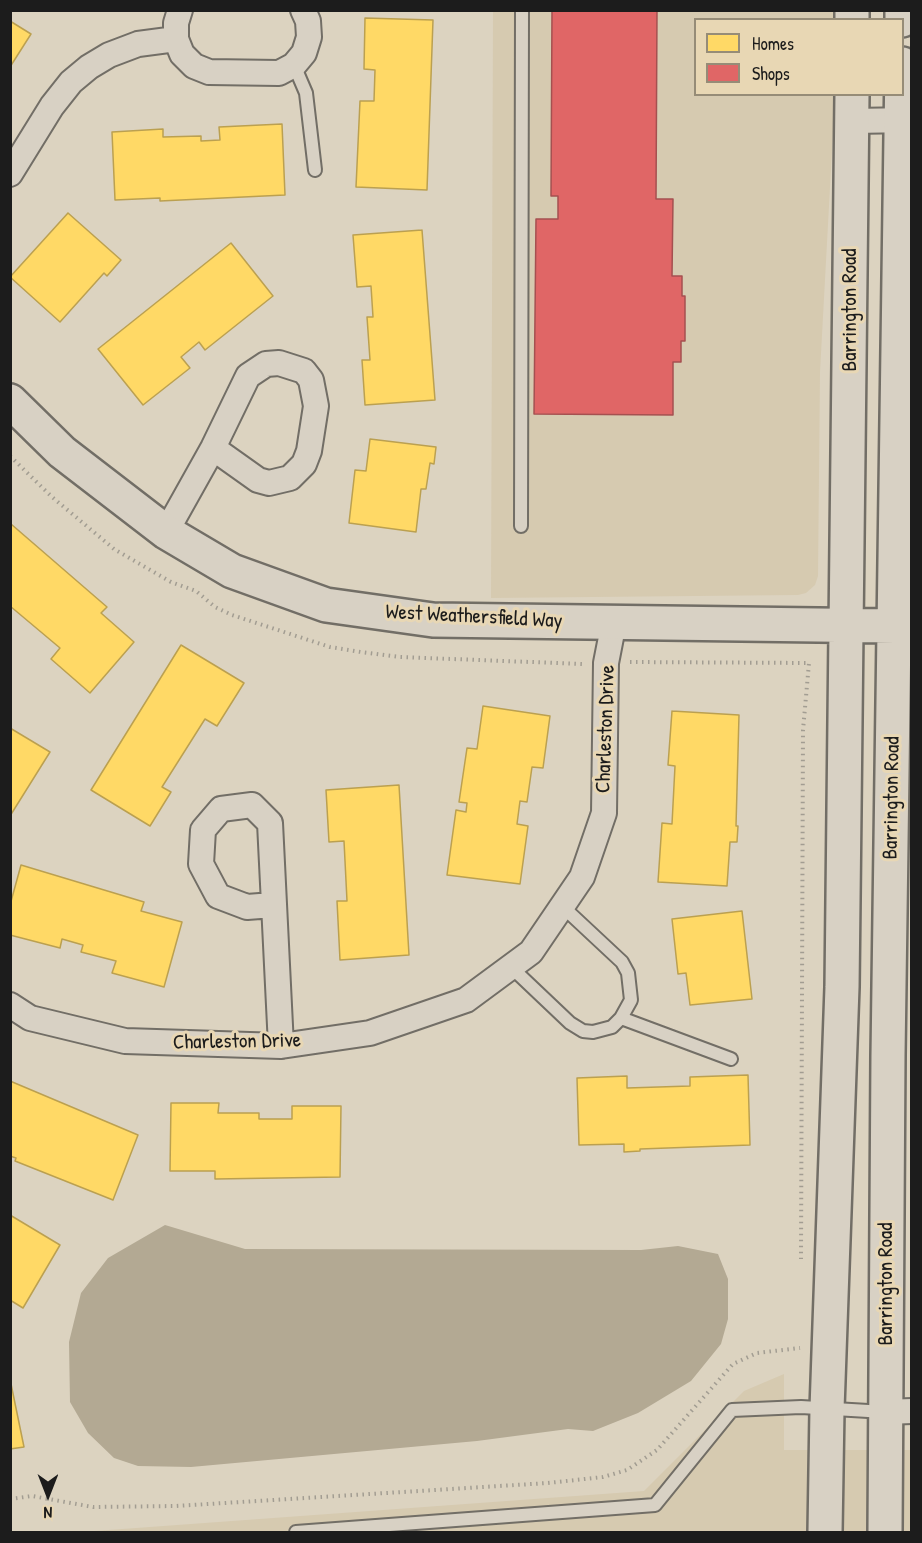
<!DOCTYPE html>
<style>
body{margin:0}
#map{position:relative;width:922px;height:1543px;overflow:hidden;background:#dcd3c0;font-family:"Patrick Hand",sans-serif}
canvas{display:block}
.frame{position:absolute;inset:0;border:12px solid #1c1c1c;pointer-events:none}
.legend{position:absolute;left:694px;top:18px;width:210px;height:78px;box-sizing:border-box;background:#e8d7b4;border:2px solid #968c77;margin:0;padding:8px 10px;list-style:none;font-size:18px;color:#1c1c1c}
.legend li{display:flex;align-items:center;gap:12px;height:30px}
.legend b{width:30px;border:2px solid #968c77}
.north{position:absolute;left:18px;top:1465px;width:60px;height:60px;-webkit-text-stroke:4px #e8d7b4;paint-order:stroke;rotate:180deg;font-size:16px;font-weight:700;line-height:24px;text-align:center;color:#1c1c1c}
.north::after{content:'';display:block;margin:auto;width:21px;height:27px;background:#1c1c1c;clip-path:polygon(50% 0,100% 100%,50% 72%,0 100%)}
</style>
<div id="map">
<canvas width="922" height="1543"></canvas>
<div class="frame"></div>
<ul class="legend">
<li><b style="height:16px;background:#ffd966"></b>Homes</li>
<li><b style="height:16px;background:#e06666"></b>Shops</li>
</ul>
<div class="north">N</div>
</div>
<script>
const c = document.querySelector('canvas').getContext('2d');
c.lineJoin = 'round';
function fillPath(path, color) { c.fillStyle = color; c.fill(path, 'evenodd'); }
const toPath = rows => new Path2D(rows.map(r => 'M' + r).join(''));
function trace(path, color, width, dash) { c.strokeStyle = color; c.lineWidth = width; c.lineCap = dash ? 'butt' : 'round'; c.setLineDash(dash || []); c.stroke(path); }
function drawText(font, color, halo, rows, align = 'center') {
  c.font = font + ' "Patrick Hand",sans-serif'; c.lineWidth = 6; c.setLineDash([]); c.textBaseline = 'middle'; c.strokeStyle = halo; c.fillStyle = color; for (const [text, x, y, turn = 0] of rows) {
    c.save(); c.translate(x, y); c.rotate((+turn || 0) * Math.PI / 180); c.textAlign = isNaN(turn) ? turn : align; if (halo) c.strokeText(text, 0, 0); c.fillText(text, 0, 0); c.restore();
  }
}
fillPath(toPath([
 [493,11,835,11,835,19,696,20,696,94,835,95,820,372,818,576,815,585,806,593,798,595,491,598],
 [784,1374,784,1450,911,1450,911,1532,81,1532,644,1491,744,1391]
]), '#d6cab0');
fillPath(toPath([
 [165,1225,245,1249,641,1250,678,1246,718,1254,728,1279,728,1319,721,1344,691,1381,638,1413,593,1431,568,1429,477,1441,191,1467,138,1466,114,1458,88,1433,70,1402,69,1342,81,1293,108,1258]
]), '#b3a993');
const homes = toPath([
 [365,18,433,20,427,190,356,187,360,101,374,101,375,70,364,69,365,18],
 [10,21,31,34,10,67,10,21],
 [282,124,285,195,160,201,160,198,115,200,112,132,163,129,163,137,201,136,201,141,220,140,219,127,282,124],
 [68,213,121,260,107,276,104,273,60,322,10,277,68,213],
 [422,230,435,400,365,405,362,360,370,360,367,317,373,317,371,286,357,287,353,235,422,230],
 [231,243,273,296,205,350,199,342,181,357,190,368,143,405,98,349,231,243],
 [370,439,436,447,434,464,430,463,426,489,421,489,416,532,349,523,355,470,366,471,370,439],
 [11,524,107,607,101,613,134,642,90,693,51,659,60,648,10,606,11,524],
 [181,645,244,683,217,726,205,719,162,787,171,792,150,826,91,790,181,645],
 [483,706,550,716,543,768,532,767,527,802,520,801,517,824,528,826,520,884,447,875,456,810,466,812,467,803,459,802,467,748,477,749,483,706],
 [672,711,739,715,736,826,738,826,737,842,730,842,727,886,658,882,662,823,672,824,675,766,668,765,672,711],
 [10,728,50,752,10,816,10,728],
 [399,785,409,955,340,960,337,901,347,901,344,841,329,842,326,790,399,785],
 [21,865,144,902,141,911,182,922,164,987,112,973,116,961,81,952,83,945,62,939,60,948,10,935,10,905,21,865],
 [742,911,752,999,690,1005,686,973,678,974,672,919,742,911],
 [748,1075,750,1145,640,1149,640,1151,624,1152,624,1144,579,1145,577,1078,627,1076,627,1088,690,1086,690,1077,748,1075],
 [10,1081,138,1135,113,1200,15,1161,16,1158,10,1156,10,1081],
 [171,1103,219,1103,218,1113,259,1113,259,1119,292,1119,292,1106,341,1106,340,1177,215,1179,215,1171,170,1171,171,1103],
 [10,1215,60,1245,23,1308,10,1300,10,1215],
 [10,1379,24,1447,10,1449,10,1379]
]);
fillPath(homes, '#ffd966');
trace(homes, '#bba050', 1.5);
const shops = toPath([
 [552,10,657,10,656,199,673,199,672,276,682,276,682,296,685,296,685,341,681,341,681,362,673,362,673,415,534,414,536,219,558,219,558,196,551,196,552,10]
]);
fillPath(shops, '#e06666');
trace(shops, '#a55050', 1.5);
const lane = toPath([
 [294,65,306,93,315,170],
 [521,526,522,10],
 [511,967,570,1023,583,1031,593,1032,612,1027,621,1018,631,1000,628,973,622,962,562,906],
 [621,1018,731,1059],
 [296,1532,655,1505,732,1410,801,1407,885,1412]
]);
const street = toPath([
 [180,10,176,23,176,39,182,54,194,66,209,72,279,73,294,65,304,53,309,37,308,21,303,10],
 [852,121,912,120],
 [10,174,52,106,71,82,89,67,109,55,138,44,176,39],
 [166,532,213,448,248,376,266,364,279,363,304,371,311,380,316,406,309,451,304,464,290,478,269,483,258,480,213,448],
 [273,905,247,907,218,896,201,864,203,830,221,809,252,805,270,823,281,1046],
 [10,1005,30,1018,125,1041,281,1046,370,1033,466,1000,531,952,582,877,604,813,606,663,614,622],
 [885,1412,912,1411]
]);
const secondary = toPath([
 [902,10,902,20],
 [852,20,852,10],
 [10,401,62,452,166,532,232,571,326,605,433,620,895,626],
 [825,1532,827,1409,842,987,852,94],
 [885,1532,888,1055,902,64]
]);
trace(lane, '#726e66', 16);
trace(street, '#726e66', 28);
trace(secondary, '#726e66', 38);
trace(toPath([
 [10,456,52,497,114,549,171,582,196,591,215,607,232,615,330,647,361,652,400,657,583,664],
 [630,662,809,663,803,730,801,1259],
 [10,1499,32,1496,93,1507,176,1506,548,1483,603,1477,627,1470,657,1450,733,1364,757,1353,800,1348]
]), '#a29d92', 4, [1.5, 4.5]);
trace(lane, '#d8d1c4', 12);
trace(street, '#d8d1c4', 24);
trace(secondary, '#d8d1c4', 33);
drawText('21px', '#1c1c1c', '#e8d7b4', [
 ["Barrington Road",850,310,-90],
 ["West Weathersfield Way",474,617,3],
 ["Charleston Drive",606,729,-88],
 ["Barrington Road",892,798,-89],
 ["Charleston Drive",237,1042,-1],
 ["Barrington Road",886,1284,-90]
]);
</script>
